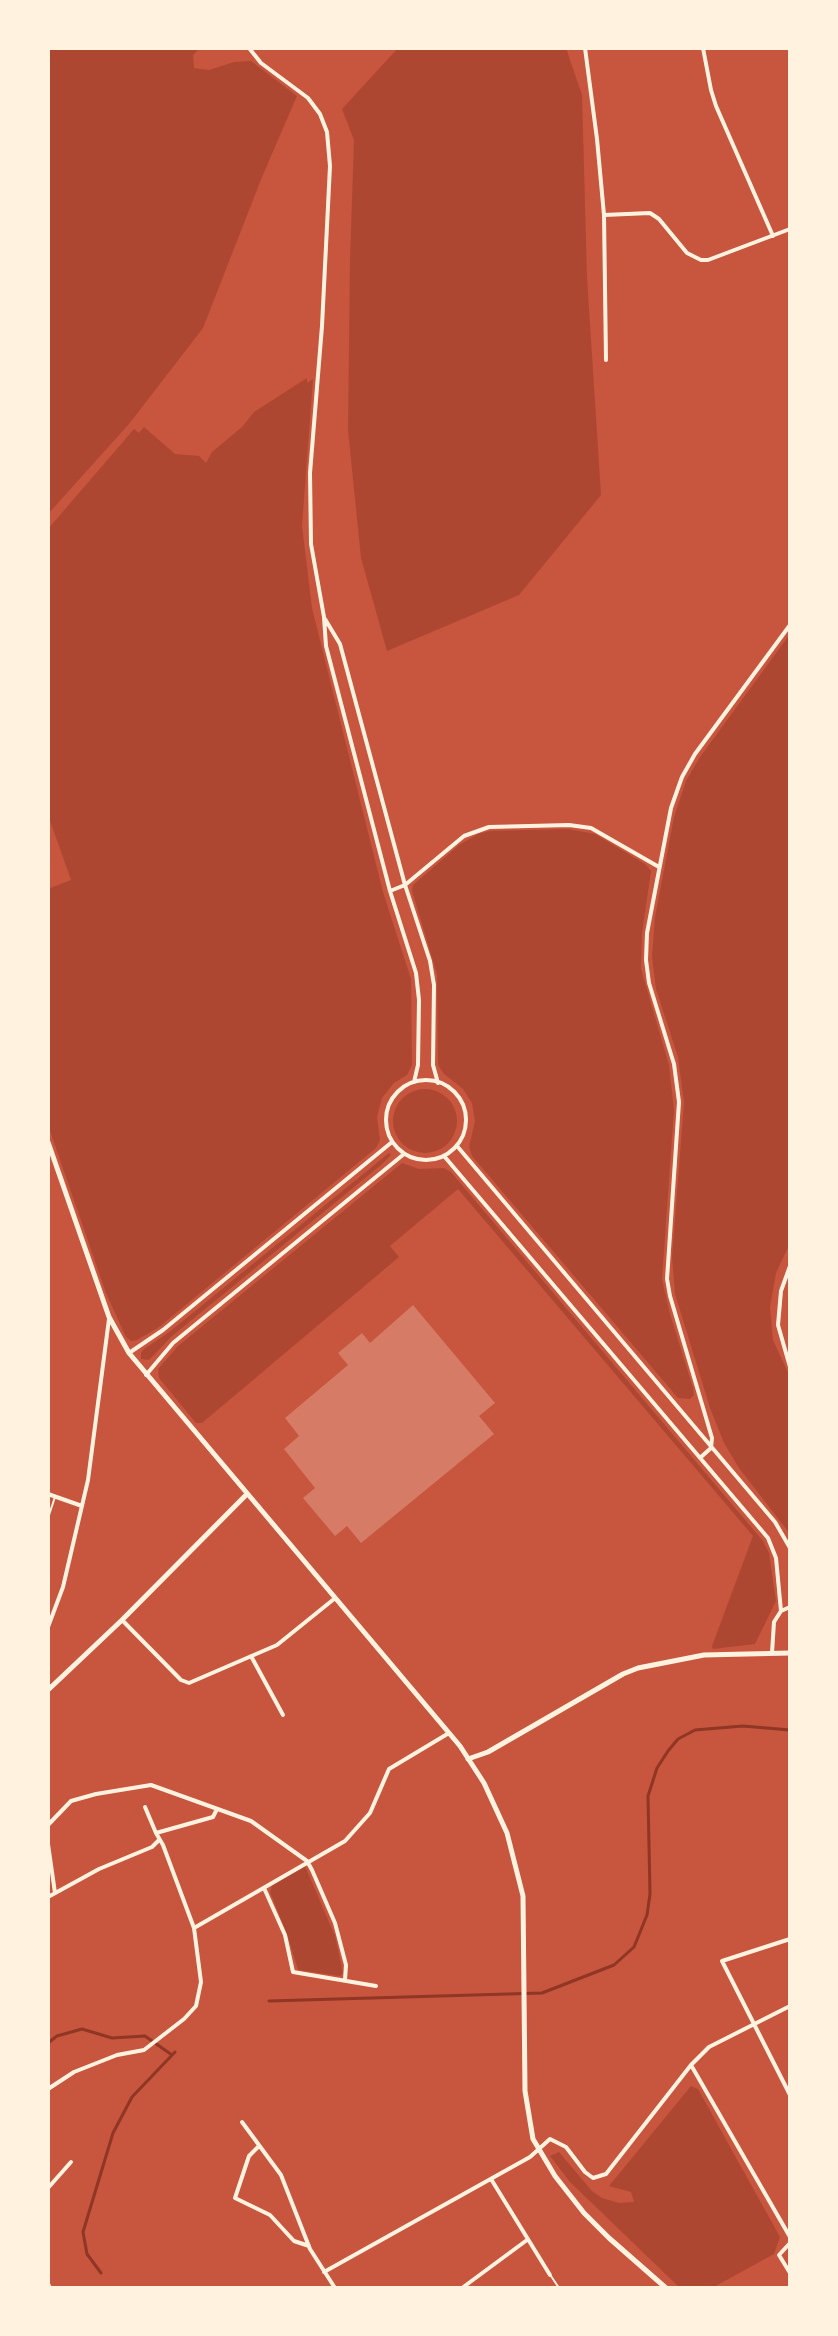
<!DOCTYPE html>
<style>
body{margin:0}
#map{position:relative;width:838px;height:2336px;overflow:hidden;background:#c8553d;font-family:"Sofia Sans Condensed",sans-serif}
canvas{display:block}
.frame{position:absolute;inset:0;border:50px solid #fff3e0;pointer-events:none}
</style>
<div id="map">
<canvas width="838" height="2336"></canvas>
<div class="frame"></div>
</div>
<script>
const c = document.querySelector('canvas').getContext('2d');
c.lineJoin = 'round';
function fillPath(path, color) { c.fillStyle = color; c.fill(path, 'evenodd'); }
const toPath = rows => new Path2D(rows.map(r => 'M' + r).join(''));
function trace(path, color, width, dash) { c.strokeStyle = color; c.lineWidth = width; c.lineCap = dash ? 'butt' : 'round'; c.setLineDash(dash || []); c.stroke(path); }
fillPath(toPath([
 [48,48,200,48,193,55,194,68,209,70,234,62,251,61,297,96,262,177,203,328,129,424,48,514],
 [398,48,566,48,582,95,587,277,601,495,519,595,387,651,361,558,348,430,350,260,354,140,342,109],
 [307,378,307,383,313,379,302,526,312,608,383,892,411,979,412,1065,407,1075,394,1083,382,1098,377,1117,380,1140,376,1148,159,1327,137,1340,131,1341,126,1337,106,1293,48,1125,48,889,71,880,48,815,48,529,134,429,139,433,144,427,175,454,199,456,206,463,212,452,242,427,254,412],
 [790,634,790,1243,776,1273,770,1307,773,1340,790,1377,790,1534,739,1468,724,1443,710,1408,675,1294,672,1257,684,1103,678,1057,656,989,652,957,655,917,674,817,686,781,700,757],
 [568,829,595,834,645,864,651,871,642,933,641,969,669,1065,674,1110,662,1279,670,1314,693,1388,694,1395,690,1399,678,1398,472,1156,469,1147,475,1121,472,1103,463,1089,444,1074,438,1065,437,974,412,891,413,885,459,845,478,834,490,831],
 '393 1121a32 32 0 1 1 64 0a32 32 0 1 1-64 0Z',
 [389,1153,391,1155,381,1165,171,1337,149,1360,141,1359,141,1353,144,1349,168,1333],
 [402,1163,419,1169,444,1168,451,1172,763,1541,769,1553,776,1601,755,1644,713,1649,712,1646,753,1536,458,1189,390,1246,399,1257,202,1423,196,1423,159,1378,158,1369,178,1346],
 [305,1866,335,1936,343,1973,340,1976,298,1970,288,1937,270,1892,272,1886],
 [691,2086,698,2089,780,2237,774,2254,712,2288,680,2288,570,2182,550,2156,559,2152,592,2191,602,2198,619,2203,634,2202,631,2192,609,2186]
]), '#ae4732');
trace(toPath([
 [269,2001,542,1993,614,1965,634,1947,647,1915,650,1894,648,1796,657,1768,668,1751,678,1739,695,1730,743,1726,790,1730],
 [48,2043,57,2036,82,2029,112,2038,145,2036,172,2055],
 [101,2273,87,2254,83,2232,113,2133,132,2097,175,2052]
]), '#8f3625', 3);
fillPath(toPath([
 [413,1305,495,1403,479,1416,494,1434,361,1543,347,1526,335,1536,303,1498,315,1488,284,1449,299,1436,285,1418,348,1365,338,1353,362,1333,370,1343]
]), '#d67c66');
trace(toPath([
 [48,1518,55,1497],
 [551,2276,559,2288]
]), '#fff3e0', 2);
trace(toPath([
 [249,48,261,63,308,98,320,114,327,132,330,166,322,326,310,473,311,544,324,617,326,646,390,891,416,973,419,1000,418,1065,414,1082],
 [585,48,597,139,604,215,606,360],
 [703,48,711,90,716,106,773,236],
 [604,215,650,213,659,219,687,253,701,260,708,260,790,229],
 [325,619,340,644,405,885,430,961,434,985,433,1065,438,1083],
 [390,891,405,885,464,836,489,827,569,825,591,828,659,867],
 '386 1120a40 40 0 1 1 80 0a40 40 0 1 1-80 0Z',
 [457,1146,775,1522,790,1548],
 [444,1156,768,1538,776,1558,781,1611],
 [790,1266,781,1291,778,1325,790,1367],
 [129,1353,163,1330,392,1142],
 [146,1375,173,1343,404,1154],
 [701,1457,711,1448,712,1438,670,1296,667,1279,679,1102,674,1064,649,983,646,960,647,933,671,808,682,777,695,754,790,625],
 [48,1494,82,1506],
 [122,1620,181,1680,189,1683,277,1645,334,1599],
 [48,1627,63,1587,88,1480,109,1319],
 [772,1653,774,1622,781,1611,790,1607],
 [251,1656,283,1715],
 [145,1807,156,1833],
 [48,1825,71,1801,96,1794,151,1785,251,1821,307,1861,312,1870,335,1923,346,1965,345,1980],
 [48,1844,55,1893],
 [264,1888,285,1935,293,1972,376,1986],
 [48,1897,99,1869,152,1847,159,1840],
 [194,1928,345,1841,370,1813,389,1769,449,1733],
 [790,1939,722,1961,790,2095],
 [691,2065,790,2237],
 [48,2089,74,2072,117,2055,144,2050,184,2019,196,2006,201,1982,194,1928,163,1845,156,1833,213,1817,217,1809],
 [242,2122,281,2175,310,2249,335,2288],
 [259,2146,249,2156,235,2198,270,2215,294,2241,309,2246],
 [491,2179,550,2275],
 [48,2188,71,2162],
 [790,2243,779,2255,790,2273],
 [324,2272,530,2157,550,2139,566,2147,585,2172,593,2178,606,2174,691,2065,709,2047,790,2006],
 [48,2284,50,2288],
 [462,2288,527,2240]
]), '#fff3e0', 4);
trace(toPath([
 [48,1690,122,1620,246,1495],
 [468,1759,488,1752,623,1674,638,1668,704,1655,790,1653]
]), '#fff3e0', 5);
trace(toPath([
 [48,1142,109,1317,129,1353,460,1746,484,1783,507,1833,523,1896,525,2091,533,2139,555,2176,584,2213,609,2238,666,2288]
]), '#fff3e0', 5);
</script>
